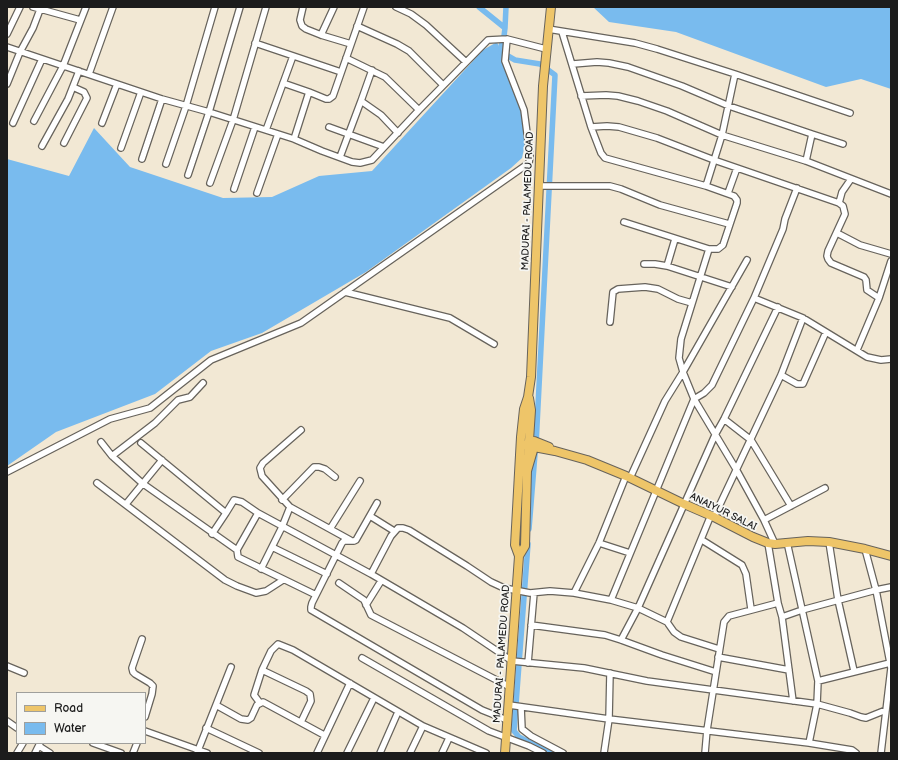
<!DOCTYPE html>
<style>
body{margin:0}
#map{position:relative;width:898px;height:760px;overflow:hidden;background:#f2e8d4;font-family:"Balsamiq Sans",sans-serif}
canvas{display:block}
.frame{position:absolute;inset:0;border:8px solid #1c1c1c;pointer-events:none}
.legend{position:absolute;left:16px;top:692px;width:130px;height:52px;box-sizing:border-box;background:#f6f6f2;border:1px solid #9f9f9c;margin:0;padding:5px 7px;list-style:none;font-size:12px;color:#1c1c1c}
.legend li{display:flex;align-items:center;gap:8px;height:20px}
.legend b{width:20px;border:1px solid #9f9f9c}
</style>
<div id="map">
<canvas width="898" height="760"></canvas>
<div class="frame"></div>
<ul class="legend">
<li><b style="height:5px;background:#eec569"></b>Road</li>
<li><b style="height:11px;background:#79bbee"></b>Water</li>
</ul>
</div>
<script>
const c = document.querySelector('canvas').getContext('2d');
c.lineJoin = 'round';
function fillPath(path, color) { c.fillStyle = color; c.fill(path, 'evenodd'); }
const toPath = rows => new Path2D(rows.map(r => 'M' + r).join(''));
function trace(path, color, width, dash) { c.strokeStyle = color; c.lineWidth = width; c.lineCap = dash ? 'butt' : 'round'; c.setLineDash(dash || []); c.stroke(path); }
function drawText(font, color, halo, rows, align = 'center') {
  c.font = font + ' "Balsamiq Sans",sans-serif'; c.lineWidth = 3.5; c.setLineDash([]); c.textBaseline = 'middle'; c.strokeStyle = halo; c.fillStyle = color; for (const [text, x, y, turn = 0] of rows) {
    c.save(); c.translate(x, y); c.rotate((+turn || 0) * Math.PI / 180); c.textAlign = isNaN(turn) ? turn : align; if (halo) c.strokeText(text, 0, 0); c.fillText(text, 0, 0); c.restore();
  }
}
fillPath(toPath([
 [593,7,891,7,891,89,861,79,826,87,676,32,609,22],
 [497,42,523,106,527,135,522,158,511,168,366,272,262,333,211,351,155,394,56,432,7,466,7,159,69,176,94,128,130,167,223,198,272,197,319,176,372,171,483,50]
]), '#79bbee');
trace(toPath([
 [479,7,505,28,504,36,501,46,501,52,515,60,540,64,555,75,536,445],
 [505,28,506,7],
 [529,529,535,454],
 [528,544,514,731,519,737,550,753]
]), '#79bbee', 5.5);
const minor = toPath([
 [33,7,80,20],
 [303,7,300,20,302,26,306,29,321,35,351,44],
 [396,7,411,14,426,25,466,62],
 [357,26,397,44,409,51,443,85],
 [548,29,635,43,657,49,735,74,722,135,706,186,734,196,737,200,737,203,723,245,718,249,709,249,681,339,679,358,683,372,665,401,630,478],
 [562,32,591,127,607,126,619,127,657,138,714,160,839,203,843,206,845,214,828,251,827,256,828,259,831,263,864,277,866,280,867,290,879,298,857,350],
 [7,34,20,7],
 [321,35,334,7],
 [255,43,341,72],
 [7,47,162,99,209,112,294,139,322,151,352,162,360,163,372,160,419,110,488,40,507,39,546,49],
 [346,58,385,77,419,110],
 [573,64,597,62,609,63,628,67,682,86,729,106,812,134,806,161],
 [372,70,361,101,381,115,398,133],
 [89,74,113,7],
 [735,74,850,113],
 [283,83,309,92],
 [7,84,20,52,33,28,41,7],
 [581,96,606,95,618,96,638,101,667,111,722,135,806,161,891,194],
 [34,121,63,66,86,7],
 [13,123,42,59],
 [102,123,117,84],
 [329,127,384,147],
 [591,127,601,153,605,158,706,186],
 [266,130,293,56],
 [812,134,843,144],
 [294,139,309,92,326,99,329,99,333,96,364,7],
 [64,143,87,98,84,92,73,87],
 [42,146,68,99,79,71],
 [121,148,141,92],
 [340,157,361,101],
 [142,159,162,99],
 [166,164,186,106,215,7],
 [188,175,209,112,240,7],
 [210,183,233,120,266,7],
 [539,186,610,186,621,189,660,205,729,224],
 [234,189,255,127],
 [257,193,278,134],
 [728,193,737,168],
 [839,203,842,192,851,179],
 [624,222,709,249],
 [837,233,860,245,891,254],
 [747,260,683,372,694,399,736,469,764,520,775,544],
 [644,264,655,264,667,266,732,287],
 [667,266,675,239],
 [345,292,450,318,494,344],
 [754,298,783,229,785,219,797,188],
 [879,298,891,261],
 [610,322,613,292,618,289,645,287,658,289,678,299,692,303],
 [781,375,797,384,803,384,826,332],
 [724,419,751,440,791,506],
 [301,430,263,463,260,468,262,476,290,507,350,540],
 [101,442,112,456,142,483,237,550],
 [141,443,226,513,234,500,242,502,258,513,371,574,463,628,512,661,584,668,647,681,817,704,850,713,861,717,866,718,886,710],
 [112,456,155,423,178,400,190,397,203,383],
 [7,472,110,419,150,408,211,360,301,323,529,163,530,156,524,110,505,61,507,39],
 [97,483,225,580,237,586,256,593,266,591,283,580],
 [282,500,314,467,319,467,325,469,335,477],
 [377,503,356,540,354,541,344,541,342,543,312,603,311,607,311,610,482,710,507,720],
 [126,504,162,460],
 [258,513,237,550,238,557,316,595],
 [370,516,394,531],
 [714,517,781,375,803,318],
 [764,520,825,488],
 [330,529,360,481],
 [212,534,226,513],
 [702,540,742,565,746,574,751,609],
 [787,542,818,681,817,704,809,743],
 [829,542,838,600,854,671],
 [599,543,630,553],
 [272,547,327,574],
 [865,549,876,590,891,668,881,753],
 [261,569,282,527,290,507],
 [371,574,391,536,398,528,403,528,409,530,467,566,491,582,504,588,530,593,550,591,574,593,611,600,638,608,667,622,674,632,681,637,719,649],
 [339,583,364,600,371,615,510,687],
 [574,593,599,543,626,476],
 [611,600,694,399,704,393,712,385,754,298,803,318,867,357,881,360,891,359],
 [778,603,782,617,793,701],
 [366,605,381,581],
 [782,617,802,610,876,590,891,587],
 [667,622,711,515],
 [531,625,605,635,621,640,662,655,716,672],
 [142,639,132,668,133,672,135,674,150,683,153,686,152,694,145,717],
 [621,640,638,608,715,435,724,419,778,307],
 [718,657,789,670],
 [362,658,489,731,529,746,543,753],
 [528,663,534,593],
 [7,666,24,673],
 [262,670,306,691,310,694,311,701,301,722],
 [818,681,890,663],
 [260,703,254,695,262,670,271,651,278,644,293,650,423,726,486,753],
 [216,705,241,719,248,720,251,718,257,705,263,702,324,735],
 [509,705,609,719,809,743,852,750,856,753],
 [521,707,522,729,531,736,563,753],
 [7,721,17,728],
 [206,728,259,753],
 [145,731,207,753],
 [93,743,121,753],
 [39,746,50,753],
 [17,753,23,743],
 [35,753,40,743],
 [133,753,137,743],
 [197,753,231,667],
 [317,753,350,683],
 [347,753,374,698],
 [380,753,398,712],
 [410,753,423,726],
 [442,753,449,738],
 [604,753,609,719,610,673],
 [705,753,707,730,724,622,729,616,778,603,768,543]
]);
const primary = toPath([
 [525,445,534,441,549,447],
 [527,471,534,447,555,451,587,460,626,476,684,504,714,517,753,537,768,543,775,544,808,541,829,542,865,549,891,556],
 [519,556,515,545,521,437,524,409,528,397,531,377,543,86,551,7],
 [505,753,519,556,525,546,527,471,531,410,529,398]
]);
trace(minor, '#67635c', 8);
trace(primary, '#67635c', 10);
trace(minor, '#fff', 5.5);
trace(primary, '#eec569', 8);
drawText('10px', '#1c1c1c', '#f6f6f2', [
 ["MADURAI - PALAMEDU ROAD",528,201,-88],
 ["ANAIYUR SALAI",723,512,26],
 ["MADURAI - PALAMEDU ROAD",502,654,-86]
]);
</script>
